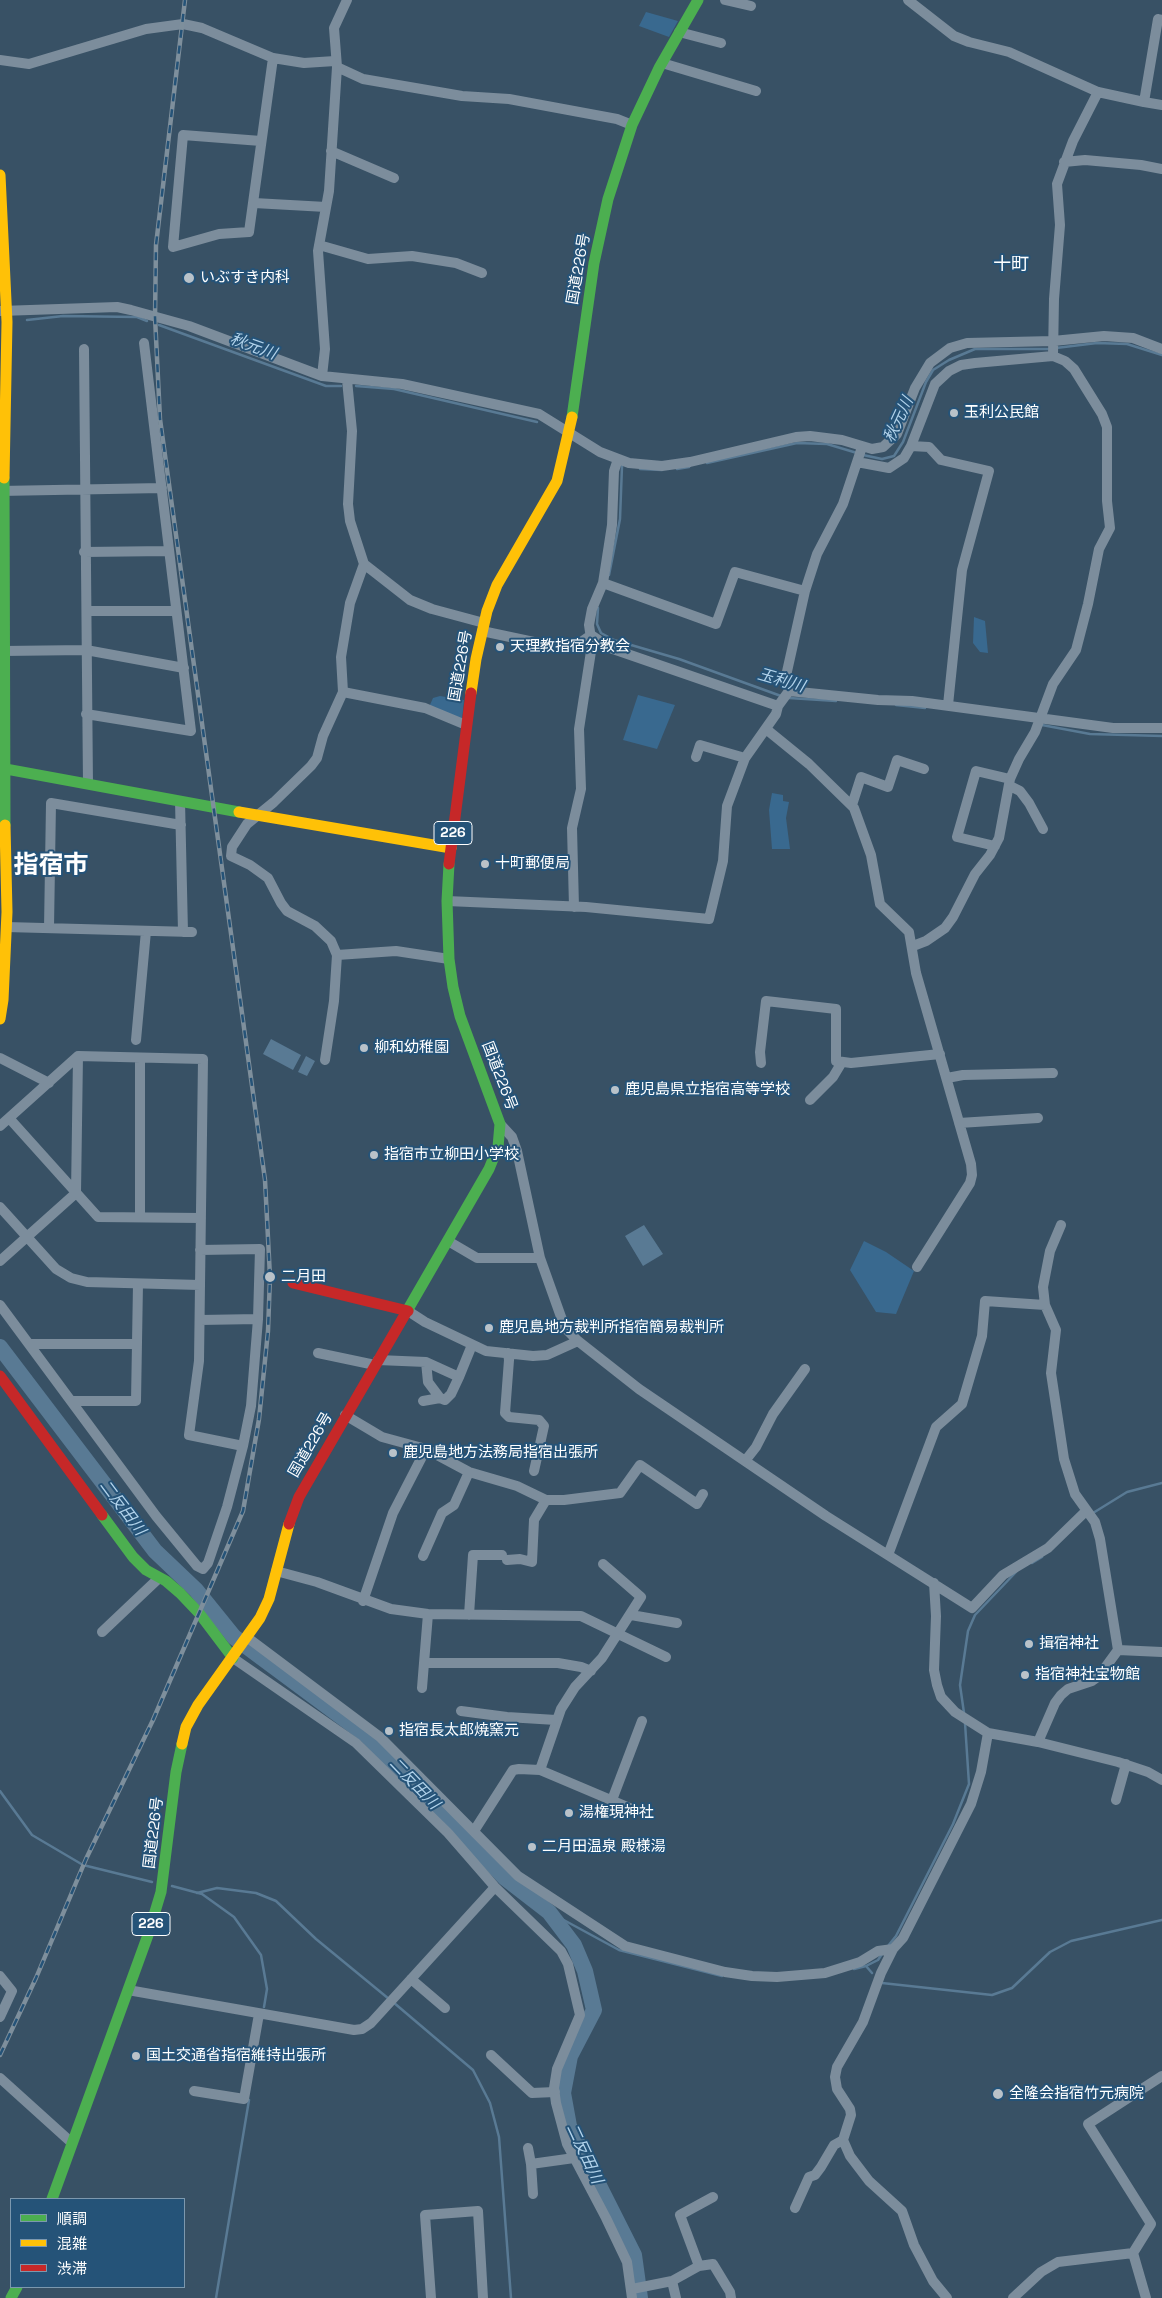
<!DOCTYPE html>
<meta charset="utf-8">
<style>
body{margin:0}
#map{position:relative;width:1162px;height:2298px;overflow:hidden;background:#385165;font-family:"Space Grotesk","Noto Sans JP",sans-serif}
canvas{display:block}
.legend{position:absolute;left:10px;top:2198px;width:175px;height:90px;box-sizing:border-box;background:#255378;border:1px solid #7c98ae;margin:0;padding:6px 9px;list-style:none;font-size:15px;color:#fff}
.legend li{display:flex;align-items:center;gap:10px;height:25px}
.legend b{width:25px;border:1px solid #7c98ae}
</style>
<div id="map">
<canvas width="1162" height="2298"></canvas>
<ul class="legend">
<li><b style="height:6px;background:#4caf50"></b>順調</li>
<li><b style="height:6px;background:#ffc107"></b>混雑</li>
<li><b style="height:6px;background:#c62828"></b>渋滞</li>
</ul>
</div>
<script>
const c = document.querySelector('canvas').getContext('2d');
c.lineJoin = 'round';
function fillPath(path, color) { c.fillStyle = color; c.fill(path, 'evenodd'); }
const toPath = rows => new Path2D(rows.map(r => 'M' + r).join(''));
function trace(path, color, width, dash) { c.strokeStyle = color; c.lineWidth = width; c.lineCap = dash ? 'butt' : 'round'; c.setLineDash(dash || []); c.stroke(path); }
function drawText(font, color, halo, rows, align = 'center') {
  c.font = font + ' "Space Grotesk","Noto Sans JP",sans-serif'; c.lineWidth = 4; c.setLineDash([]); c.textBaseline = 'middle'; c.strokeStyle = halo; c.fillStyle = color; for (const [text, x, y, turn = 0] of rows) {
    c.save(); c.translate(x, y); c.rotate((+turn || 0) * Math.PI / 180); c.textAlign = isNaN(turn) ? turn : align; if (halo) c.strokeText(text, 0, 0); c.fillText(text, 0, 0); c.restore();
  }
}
fillPath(toPath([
 [646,12,678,21,669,37,639,26],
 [974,617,985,621,988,653,980,652,973,643],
 [638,695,675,705,657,749,623,740],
 [440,696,464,700,462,720,429,707,433,698],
 [772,793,783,795,783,801,789,802,786,818,790,849,772,849,769,810],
 [864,1241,886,1252,914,1271,896,1314,876,1312,850,1270]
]), '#39698f');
fillPath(toPath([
 [271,1039,301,1055,293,1070,263,1054],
 [306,1056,315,1061,307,1076,298,1072],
 [644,1225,663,1254,643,1266,625,1236]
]), '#597a94');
trace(toPath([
 [27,320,63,316,137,317,147,321],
 [159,325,326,386,341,386],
 [1056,348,1097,343,1127,344,1162,355],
 [356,386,394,389,537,422],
 [863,455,882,459,894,456,903,442,926,382,933,370,949,360,975,349,1050,349],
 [707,463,797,443,827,444,857,453],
 [640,469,662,470],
 [677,469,689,467],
 [609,575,620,519,622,466],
 [598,608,597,624,601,633,614,640,679,659,781,696],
 [789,698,836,701],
 [896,705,925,708],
 [1042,725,1090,734,1162,736],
 [1093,1513,1127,1492,1162,1483],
 [1032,1563,1042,1557],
 [964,1713,960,1685,968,1631,975,1615,1016,1572],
 [0,1791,32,1835,83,1865,152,1882],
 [172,1886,202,1894,234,1917,261,1955,267,1989,264,2007],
 [197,1893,217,1888,256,1893,276,1901,316,1939,389,1999],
 [549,1912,619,1950,722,1976],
 [888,1946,896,1936,953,1824,969,1784,965,1723],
 [866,1966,878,1960,882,1954],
 [854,1969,866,1966,872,1973],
 [882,1983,992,1995,1012,1988,1050,1952,1071,1941,1162,1920],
 [393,2002,473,2070,490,2103,499,2137,511,2298],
 [216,2298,249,2100]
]), '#597a94', 2.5);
trace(toPath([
 [0,1347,155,1551,196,1590,234,1637,366,1735,505,1878,549,1912,574,1945,585,1971,594,2010,570,2056,563,2093,569,2126,634,2255,640,2298]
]), '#597a94', 16);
trace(toPath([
 [725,0,751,6],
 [908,0,954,36,969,42,1009,52,1098,92,1144,102,1158,19,1162,20],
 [679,32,721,43],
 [0,60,29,64,146,29,183,24,202,28,273,58,304,63,335,61],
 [662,63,756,91],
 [337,67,363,79,462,96,509,99,617,119,632,125],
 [1144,102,1162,105],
 [261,141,183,135,173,247,219,234,249,232,273,58],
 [331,151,394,178],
 [1064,162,1085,160,1141,165,1162,169],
 [254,203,326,207],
 [319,245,368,259,412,256,456,263,482,273],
 [1,311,117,307,131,310,189,326,322,376,402,384,539,414,600,452,629,463,662,466,690,462,796,437,810,436,842,440,872,449,883,447,897,434,915,388,930,363,950,348,967,343,1053,341,1104,336,1133,338,1162,349],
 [84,349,88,784],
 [322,376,325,349,318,251,329,191,337,67,334,28,347,0],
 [347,380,352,431,348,504,350,521,364,564,410,600,432,609,484,623],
 [911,446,929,447,941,460,989,471,962,570,948,705],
 [857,462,889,468,904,458,911,446,935,384,949,371,961,365,975,363,1053,356],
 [0,491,162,488],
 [84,552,168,551],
 [603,583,716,624,735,572,805,591],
 [87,611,176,611],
 [482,631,562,648,581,642,591,635],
 [591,635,610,648,778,706],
 [3,651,86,650,184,668],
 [789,691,878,700,912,701,1113,728,1162,728],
 [343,692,425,708,466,725],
 [86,714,191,731,144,343],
 [766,729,809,764,854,808,871,855,880,904,909,932,916,973,971,1164,972,1175,970,1183,917,1267],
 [696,757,700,745,745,758],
 [1010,786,1020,791,1029,803,1043,829],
 [180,801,183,932],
 [852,805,861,777,888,787,897,760,924,769],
 [995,846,957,837,976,771,1010,779],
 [447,901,586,907,709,919,723,861,727,806,745,758,776,714,778,706,789,691,786,676,805,591,817,554,843,504,862,447],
 [574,907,572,828,581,789,579,729,592,645,589,625,592,609,603,583,612,525,614,471,618,459],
 [6,927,192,932],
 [49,928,51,803,181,825],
 [913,946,926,941,945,928,953,917,975,874,990,855,999,838,1010,779,1019,759,1035,732,1053,684,1076,650,1088,604,1099,549,1110,528,1107,501,1107,427,1102,414,1074,369,1065,361,1053,356,1054,299,1060,225,1057,184,1073,141,1098,92],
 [337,955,396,951,449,959],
 [136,1040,146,931],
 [0,1058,49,1083],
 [325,1060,334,1001,337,955,331,941,315,926,287,911,281,903,268,878,250,865,231,856,232,847,247,824,274,802,311,766,317,758,323,736,343,692,341,657,350,603,364,564],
 [761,1063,760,1052,766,1001,836,1009,836,1061,851,1063,940,1054],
 [947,1078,963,1075,1053,1073],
 [810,1100,833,1077,842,1062],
 [9,1118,98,1217,201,1218],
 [959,1123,1038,1118],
 [500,1124,512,1137,517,1151,540,1258,565,1328,578,1341,639,1389,826,1516,972,1608,1003,1575,1048,1548,1086,1511],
 [0,1126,78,1056,203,1059,199,1361,189,1435,243,1446],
 [0,1207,56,1269,71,1278,87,1282,200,1285],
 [140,1217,140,1058],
 [448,1241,477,1258,540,1258],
 [0,1261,76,1193,78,1056],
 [0,1305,156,1516,197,1566,203,1569,208,1563,227,1507,243,1446,251,1406,258,1319,260,1249,200,1250],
 [408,1311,425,1322,486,1351,533,1356,547,1355,578,1341],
 [200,1320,258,1319],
 [30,1344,136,1344],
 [318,1353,375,1365],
 [508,1353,509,1360,505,1413,509,1417,539,1420,544,1426,534,1471],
 [378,1360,426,1362,459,1377,472,1345],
 [426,1362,428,1382,440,1398,445,1400,451,1394,459,1377],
 [71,1401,136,1401,138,1284],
 [423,1401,440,1398],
 [345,1415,382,1437,426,1449,469,1472,517,1486,546,1500,564,1500,620,1493,640,1465,697,1504,703,1494],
 [745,1461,756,1447,773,1414,805,1369],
 [888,1555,936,1427,962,1404,982,1336,985,1301,1045,1305],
 [423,1556,442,1513,454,1505,469,1472],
 [507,1560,520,1559,532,1562,534,1520,546,1500],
 [276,1571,317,1582,391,1609,428,1614,581,1616,666,1657],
 [934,1583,936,1616,934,1670,937,1685,941,1697,955,1712,988,1733,981,1772,971,1804,903,1938,893,1949,881,1973,863,2022,837,2067,835,2077,837,2089,850,2109,851,2115,843,2140,850,2156,869,2181,902,2211,914,2245,933,2281,947,2298],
 [363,1601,393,1513,426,1449],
 [428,1614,424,1663,558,1663,581,1667,591,1671],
 [469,1615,473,1555,502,1555],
 [631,1615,677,1623],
 [102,1632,159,1578],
 [248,1638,380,1737,518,1876,625,1946,725,1972,752,1976,777,1977,825,1973,860,1962,878,1951,893,1949],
 [1118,1650,1162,1652],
 [233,1658,356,1743,448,1833,495,1887,561,1951,568,1964,580,2015,557,2069,554,2088,556,2103,567,2144,606,2218,627,2262,632,2298],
 [422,1688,424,1663],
 [461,1711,507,1717,556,1720],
 [988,1733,1038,1742,1118,1762,1148,1772,1162,1780],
 [1038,1742,1055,1703,1061,1695,1068,1689,1092,1681,1099,1676,1118,1650,1100,1539,1095,1522,1075,1494,1064,1459,1051,1373,1056,1330,1045,1305,1043,1287,1050,1251,1061,1225],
 [540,1770,637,1811],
 [612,1800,642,1721],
 [1116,1800,1126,1764],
 [474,1831,513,1770,519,1769,540,1770,561,1709,575,1687,602,1658,641,1597,603,1564],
 [0,1976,12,1991,0,2017],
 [411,1979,445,2008],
 [128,1990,354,2030,362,2029,371,2023,495,1887],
 [491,2055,532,2093,555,2092],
 [0,2078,72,2143],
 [194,2091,244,2099,259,2014],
 [528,2148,531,2164,574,2158],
 [531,2164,533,2194],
 [713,2197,680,2215,699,2266,713,2264,730,2292,731,2298],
 [795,2208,809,2177,815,2175,821,2167,834,2145,843,2140],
 [1133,2253,1146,2298],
 [672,2281,699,2266],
 [632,2289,672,2281,676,2298],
 [431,2298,425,2215,478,2211,483,2298],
 [1013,2298,1041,2272,1058,2262,1133,2253,1151,2224,1088,2124,1162,2076]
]), '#7c8d9c', 10);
trace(toPath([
 [572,417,594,263,608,199,632,125,659,68,698,0],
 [4,478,5,825],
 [0,768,239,812],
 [407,1311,489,1169,498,1147,500,1124,460,1016,453,987,449,959,447,901,449,864],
 [102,1515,133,1557,146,1570,166,1581,180,1593,199,1613,233,1658],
 [52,2199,148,1935,161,1892,176,1772,182,1744],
 [11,2298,17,2287]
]), '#4caf50', 11);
trace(toPath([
 [0,175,7,322,4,478],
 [471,693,476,659,487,611,497,585,557,481,572,417],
 [239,812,451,848],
 [0,1019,3,1000,7,912,5,825],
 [182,1744,186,1727,198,1705,260,1618,269,1599,289,1524]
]), '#ffc107', 11);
trace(toPath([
 [449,864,471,693],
 [293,1283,408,1311],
 [0,1376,102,1515],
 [289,1524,299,1497,407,1311]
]), '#c62828', 11);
const rail = toPath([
 [0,2055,36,1978,86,1859,153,1720,243,1511,259,1419,268,1331,270,1277,265,1180,160,419,155,317,156,245,185,0]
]);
trace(rail, '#7e8f9c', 4.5);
trace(rail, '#255378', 2.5, [8]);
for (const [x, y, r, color] of [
 [189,278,6,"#b9c2c9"],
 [954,413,5,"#b9c2c9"],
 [500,647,5,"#b9c2c9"],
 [485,864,5,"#b9c2c9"],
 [364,1048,5,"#b9c2c9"],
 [615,1090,5,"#b9c2c9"],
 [374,1155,5,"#b9c2c9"],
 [270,1277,6,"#b9c2c9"],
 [489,1328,5,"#b9c2c9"],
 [393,1453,5,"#b9c2c9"],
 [1029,1644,5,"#b9c2c9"],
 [1025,1675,5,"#b9c2c9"],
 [389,1731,5,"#b9c2c9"],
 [569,1813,5,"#b9c2c9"],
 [532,1847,5,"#b9c2c9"],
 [136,2056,5,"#b9c2c9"],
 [998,2094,6,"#b9c2c9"]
]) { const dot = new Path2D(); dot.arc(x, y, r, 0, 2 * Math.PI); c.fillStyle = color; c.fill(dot); trace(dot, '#255378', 2); }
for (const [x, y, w] of [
 [453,833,38],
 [151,1924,38]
]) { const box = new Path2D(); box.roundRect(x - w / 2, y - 11.5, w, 23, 4); c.fillStyle = '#255378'; c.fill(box); trace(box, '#fff', 1); }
drawText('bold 14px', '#fff', null, [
 ["226",453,833],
 ["226",151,1924]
]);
drawText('15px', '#fff', '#255378', [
 ["国道226号",579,269,-80],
 ["国道226号",461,666,-80],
 ["国道226号",499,1076,69],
 ["国道226号",311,1445,-60],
 ["国道226号",154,1833,-83]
]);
drawText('15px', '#fff', '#255378', [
 ["いぶすき内科",200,278],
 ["玉利公民館",964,413],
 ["天理教指宿分教会",510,647],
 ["十町郵便局",495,864],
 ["柳和幼稚園",374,1048],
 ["鹿児島県立指宿高等学校",625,1090],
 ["指宿市立柳田小学校",384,1155],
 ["二月田",281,1277],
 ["鹿児島地方裁判所指宿簡易裁判所",499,1328],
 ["鹿児島地方法務局指宿出張所",403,1453],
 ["揖宿神社",1039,1644],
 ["指宿神社宝物館",1035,1675],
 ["指宿長太郎焼窯元",399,1731],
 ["湯権現神社",579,1813],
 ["二月田温泉 殿様湯",542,1847],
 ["国土交通省指宿維持出張所",146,2056],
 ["全隆会指宿竹元病院",1009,2094]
], 'left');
drawText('italic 16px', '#b2d3eb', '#255378', [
 ["秋元川",253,347,20],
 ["秋元川",899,420,-65],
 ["玉利川",781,681,16],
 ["二反田川",122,1508,53],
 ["二反田川",414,1784,46],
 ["二反田川",584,2154,65]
]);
drawText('18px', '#fff', '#255378', [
 ["十町",1011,265]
]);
drawText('bold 25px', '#fff', '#255378', [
 ["指宿市",51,866]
]);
</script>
